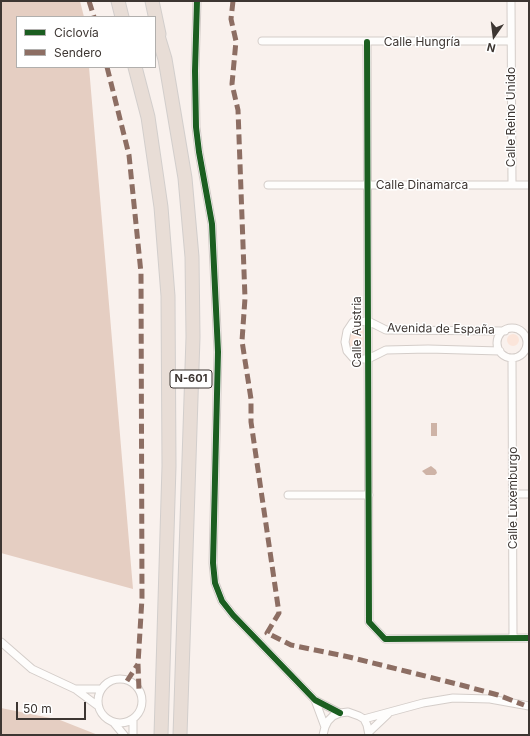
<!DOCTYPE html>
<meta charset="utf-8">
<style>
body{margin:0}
#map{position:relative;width:530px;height:736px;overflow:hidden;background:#f9f1ed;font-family:Inter,sans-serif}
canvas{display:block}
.frame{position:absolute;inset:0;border:2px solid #3d3632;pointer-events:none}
.legend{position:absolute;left:16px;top:16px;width:140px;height:52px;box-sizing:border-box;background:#fff;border:1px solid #b1afad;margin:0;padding:5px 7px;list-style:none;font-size:12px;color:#3d3632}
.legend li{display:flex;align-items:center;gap:8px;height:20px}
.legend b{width:20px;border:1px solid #b1afad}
.north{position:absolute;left:474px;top:16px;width:40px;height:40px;-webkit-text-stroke:3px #fff;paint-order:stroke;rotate:194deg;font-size:11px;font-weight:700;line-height:16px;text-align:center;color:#3d3632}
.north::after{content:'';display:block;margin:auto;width:14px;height:18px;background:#3d3632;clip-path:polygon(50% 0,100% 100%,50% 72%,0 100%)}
.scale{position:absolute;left:16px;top:702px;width:70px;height:18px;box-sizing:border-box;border:2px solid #3d3632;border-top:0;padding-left:5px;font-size:12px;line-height:14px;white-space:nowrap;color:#3d3632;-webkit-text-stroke:3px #fff;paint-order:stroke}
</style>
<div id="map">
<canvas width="530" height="736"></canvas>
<div class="frame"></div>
<ul class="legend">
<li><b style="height:5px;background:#1b5e20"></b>Ciclovía</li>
<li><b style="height:5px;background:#8d6e63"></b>Sendero</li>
</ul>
<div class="north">N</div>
<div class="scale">50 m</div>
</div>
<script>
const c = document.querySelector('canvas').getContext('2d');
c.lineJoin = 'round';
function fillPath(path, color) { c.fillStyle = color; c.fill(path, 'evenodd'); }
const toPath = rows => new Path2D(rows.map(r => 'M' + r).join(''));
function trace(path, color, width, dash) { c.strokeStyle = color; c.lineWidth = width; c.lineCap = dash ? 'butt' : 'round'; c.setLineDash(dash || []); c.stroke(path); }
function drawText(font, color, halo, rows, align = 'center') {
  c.font = font + ' Inter,sans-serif'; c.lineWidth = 3; c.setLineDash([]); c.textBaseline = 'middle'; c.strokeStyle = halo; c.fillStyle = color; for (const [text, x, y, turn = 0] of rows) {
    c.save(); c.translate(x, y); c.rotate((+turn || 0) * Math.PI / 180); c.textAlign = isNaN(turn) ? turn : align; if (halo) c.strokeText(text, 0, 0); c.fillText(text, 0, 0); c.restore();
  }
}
fillPath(toPath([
 [359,324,364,329,363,352,362,354,357,355,353,353,349,346,349,336,353,328],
 '507 340a6 6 0 1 1 12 0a6 6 0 1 1-12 0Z'
]), '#fbe5da');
fillPath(toPath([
 [1,1,80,1,84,17,17,17,17,67,89,67,133,589,1,553],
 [1,708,60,720,98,735,1,735]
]), '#e5cec2');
fillPath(toPath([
 [431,423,437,423,437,436,431,436],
 [431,466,436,470,437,473,435,475,426,475,422,471]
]), '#ceb3a6');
const street = toPath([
 [197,1,195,71,196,127,199,152,212,224,218,352,213,563,215,583,222,601,233,615,315,700,340,713],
 [511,1,512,185],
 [262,41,511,41],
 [367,42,369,622,385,639,529,638],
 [268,185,529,185],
 '497 343a15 15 0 1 1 30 0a15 15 0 1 1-30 0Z',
 [500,351,428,349,386,350,368,359,354,359,347,351,345,342,347,331,353,322,368,321,386,330,505,331],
 [512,358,513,638],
 [513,494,529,494],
 [288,495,369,495],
 [1,642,32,669,75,689,98,706],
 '98 701a22 22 0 1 1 44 0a22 22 0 1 1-44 0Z',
 [75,689,101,689],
 [315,700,325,727],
 [133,719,133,735],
 [364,719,423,703,453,698,490,699,529,706],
 [114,723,124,735],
 [369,732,388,714],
 [323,735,325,727,328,721,333,716,340,713,348,712,359,716,364,719,367,725,369,735]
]);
const highway = toPath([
 [118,1,122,17],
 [152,1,159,34],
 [155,26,165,59,185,178,192,257,193,337,180,735],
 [135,67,148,117,161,207,168,296,169,466,161,735]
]);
trace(street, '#d4cdc9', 9);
trace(highway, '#d2cecc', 15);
trace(street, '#fefdfc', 7);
trace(highway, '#e8ddd6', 13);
trace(toPath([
 [89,1,94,17],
 [233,1,231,19,236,41,232,84,238,110,245,298,242,341,251,399,251,422,279,613,267,633,291,645,349,657,461,685,498,695,524,705],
 [107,67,129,155,141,273,142,598,138,664,139,690],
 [127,681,138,664]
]), '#8d6e63', 5, [10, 5]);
trace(toPath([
 [197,1,195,71,196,127,199,152,212,224,218,352,213,563,215,583,222,601,233,615,315,700,340,713],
 [367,42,369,622,385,639,529,638]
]), '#1b5e20', 6);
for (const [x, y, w] of [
 [191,379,42]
]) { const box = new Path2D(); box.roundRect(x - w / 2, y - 9, w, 18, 3); c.fillStyle = '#fff'; c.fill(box); trace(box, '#3d3632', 1); }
drawText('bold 11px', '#3d3632', null, [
 ["N-601",191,379]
]);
drawText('12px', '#3d3632', '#fff', [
 ["Calle Hungría",422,42],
 ["Calle Reino Unido",511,117,-90],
 ["Calle Dinamarca",422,185],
 ["Avenida de España",441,329,1],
 ["Calle Austria",357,332,-90],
 ["Calle Luxemburgo",513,498,-90]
]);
</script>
